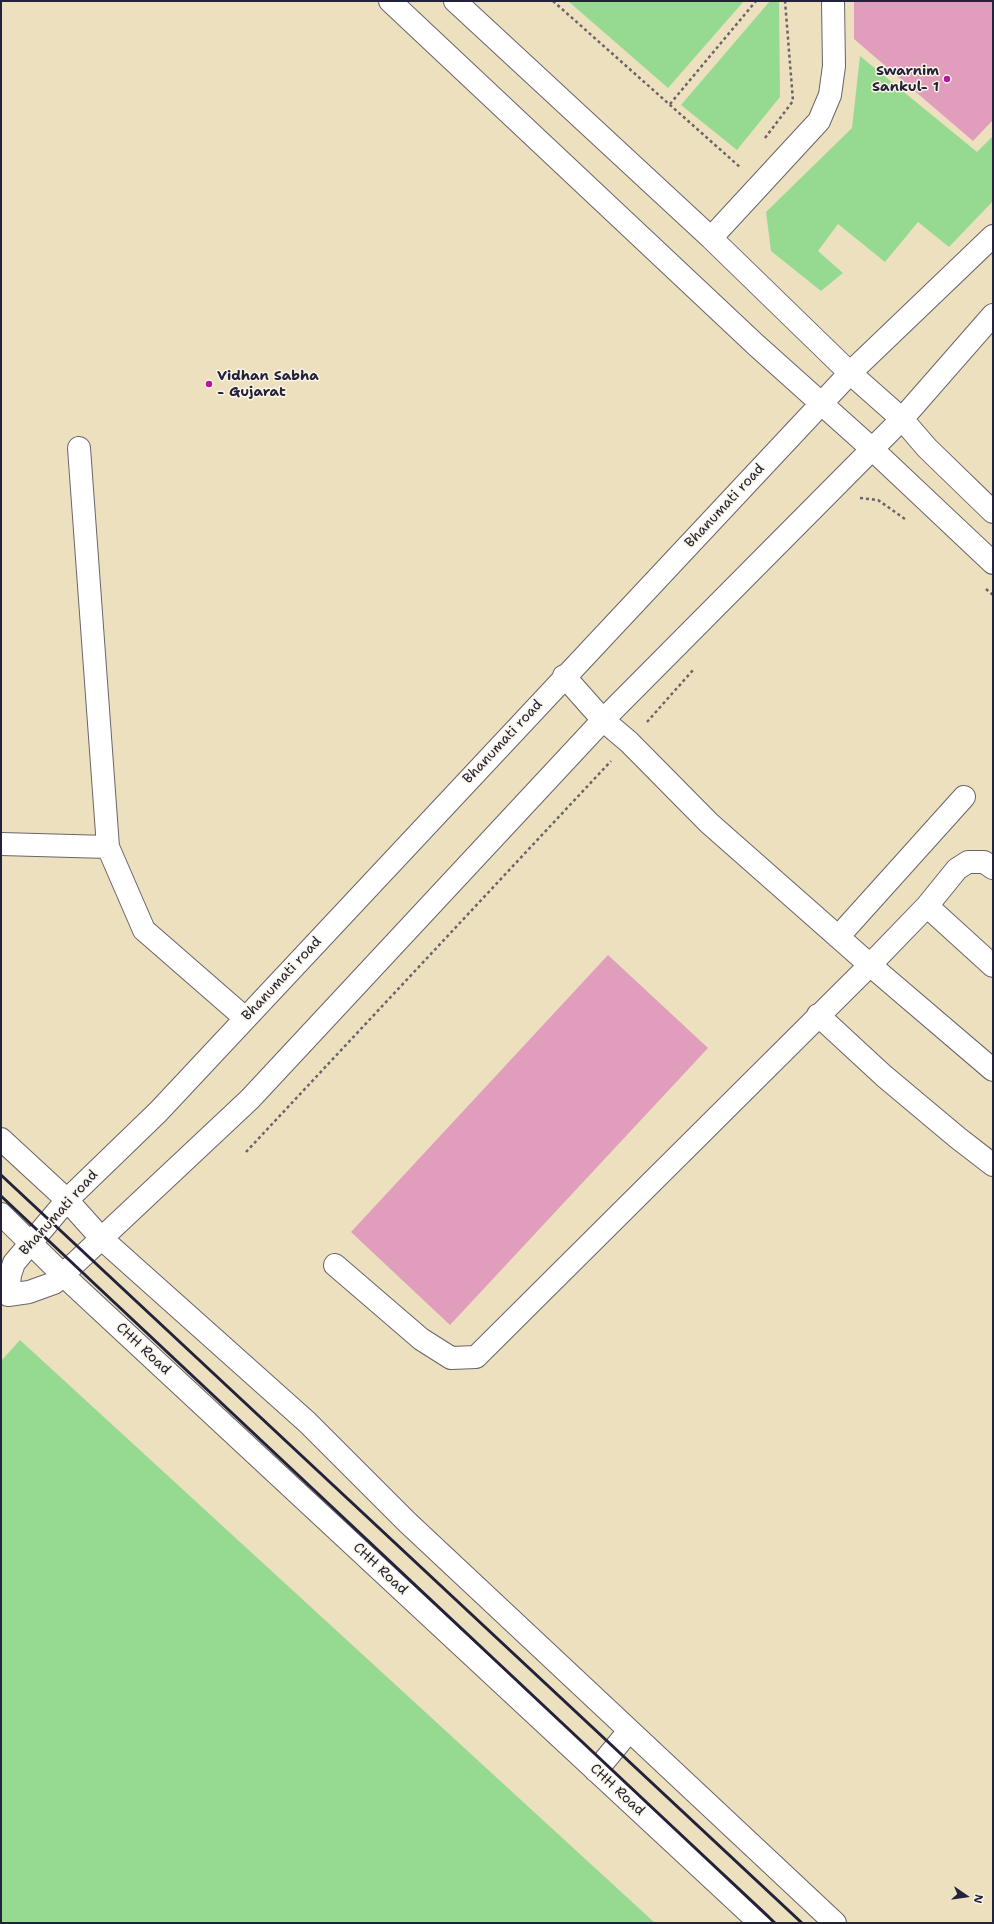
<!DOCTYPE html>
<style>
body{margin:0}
#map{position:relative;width:994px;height:1924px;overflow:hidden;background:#ede0bf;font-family:"Shantell Sans",sans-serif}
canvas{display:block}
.frame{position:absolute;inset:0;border:2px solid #22223b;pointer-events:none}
.north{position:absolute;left:946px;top:1876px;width:40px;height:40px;-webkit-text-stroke:3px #fcf5e5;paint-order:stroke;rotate:103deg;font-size:11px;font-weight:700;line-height:16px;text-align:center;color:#22223b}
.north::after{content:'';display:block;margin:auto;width:14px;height:18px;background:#22223b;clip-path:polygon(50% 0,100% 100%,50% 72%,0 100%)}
</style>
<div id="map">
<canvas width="994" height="1924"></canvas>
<div class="frame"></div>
<div class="north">N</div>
</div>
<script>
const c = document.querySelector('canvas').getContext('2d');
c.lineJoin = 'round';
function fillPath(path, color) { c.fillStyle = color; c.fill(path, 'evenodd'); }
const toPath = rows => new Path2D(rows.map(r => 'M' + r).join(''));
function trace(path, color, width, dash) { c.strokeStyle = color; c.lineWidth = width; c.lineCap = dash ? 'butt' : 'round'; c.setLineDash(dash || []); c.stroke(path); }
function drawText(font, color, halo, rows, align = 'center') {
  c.font = font + ' "Shantell Sans",sans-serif'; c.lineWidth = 3; c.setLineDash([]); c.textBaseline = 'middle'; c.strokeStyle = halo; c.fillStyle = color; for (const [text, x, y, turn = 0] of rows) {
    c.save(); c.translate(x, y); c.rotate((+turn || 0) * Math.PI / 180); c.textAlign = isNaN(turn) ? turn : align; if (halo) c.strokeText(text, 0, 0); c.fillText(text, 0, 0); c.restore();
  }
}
fillPath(toPath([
 [568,1,744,1,668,88],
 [770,1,779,1,780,97,737,150,681,105],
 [860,56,977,152,993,136,993,201,949,247,918,222,885,262,838,224,818,251,843,273,821,291,771,251,766,212,852,128],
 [20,1340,655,1923,1,1923,1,1361]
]), '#96da92');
fillPath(toPath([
 [854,1,993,1,993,120,973,141,854,39],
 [608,955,708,1048,450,1325,351,1232]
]), '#e09ebc');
const minor = toPath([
 [390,1,756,345,871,448,993,563],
 [455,1,711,238,850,373,902,419,927,448,993,512],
 [711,238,819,121,830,95,834,66,833,1],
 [79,448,108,847,144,930,245,1018],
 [564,676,603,720,629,742,709,823,870,965,993,1070],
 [1,844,108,847],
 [927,906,993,966],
 [838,937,964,797],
 [818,1015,884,1076,958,1138,993,1165],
 [1,1139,67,1200,101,1238,307,1422,407,1522,835,1923],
 [1,1214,63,1275,760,1923],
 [335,1265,421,1339,451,1358,476,1357,870,965,927,906,957,869,968,862,984,862,993,868],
 [8,1295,10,1275,14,1263,67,1200,158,1112,850,373,993,236],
 [8,1295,29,1292,54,1283,250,1099,603,720,902,419,993,315],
 [596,1771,629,1731]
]);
trace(minor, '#696469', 24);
trace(toPath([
 [553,1,741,168],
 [670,104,756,1],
 [765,138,793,101,785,1],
 [860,498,878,500,905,519],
 [986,589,993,595],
 [647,722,693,670],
 [246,1152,611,761]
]), '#696469', 2.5, [3, 3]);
trace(minor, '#fff', 22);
trace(toPath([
 [1,1175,802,1923],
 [1,1196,775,1923]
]), '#22223b', 3);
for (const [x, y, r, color] of [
 [947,79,4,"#b5179e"],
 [209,384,4,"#b5179e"]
]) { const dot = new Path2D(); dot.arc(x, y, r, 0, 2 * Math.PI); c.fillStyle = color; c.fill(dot); trace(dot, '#fcf5e5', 1.5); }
drawText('bold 14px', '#22223b', '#fcf5e5', [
 ["Swarnim",939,71],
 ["Sankul- 1",939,87],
 ["Vidhan Sabha",217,376,"left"],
 ["- Gujarat",217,392,"left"]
], 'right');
drawText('14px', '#22223b', '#fcf5e5', [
 ["Bhanumati road",725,506,-47],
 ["Bhanumati road",503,742,-47],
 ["Bhanumati road",282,979,-47],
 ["Bhanumati road",59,1213,-48],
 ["CHH Road",143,1349,43],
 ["CHH Road",380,1569,43],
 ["CHH Road",617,1790,43]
]);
</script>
